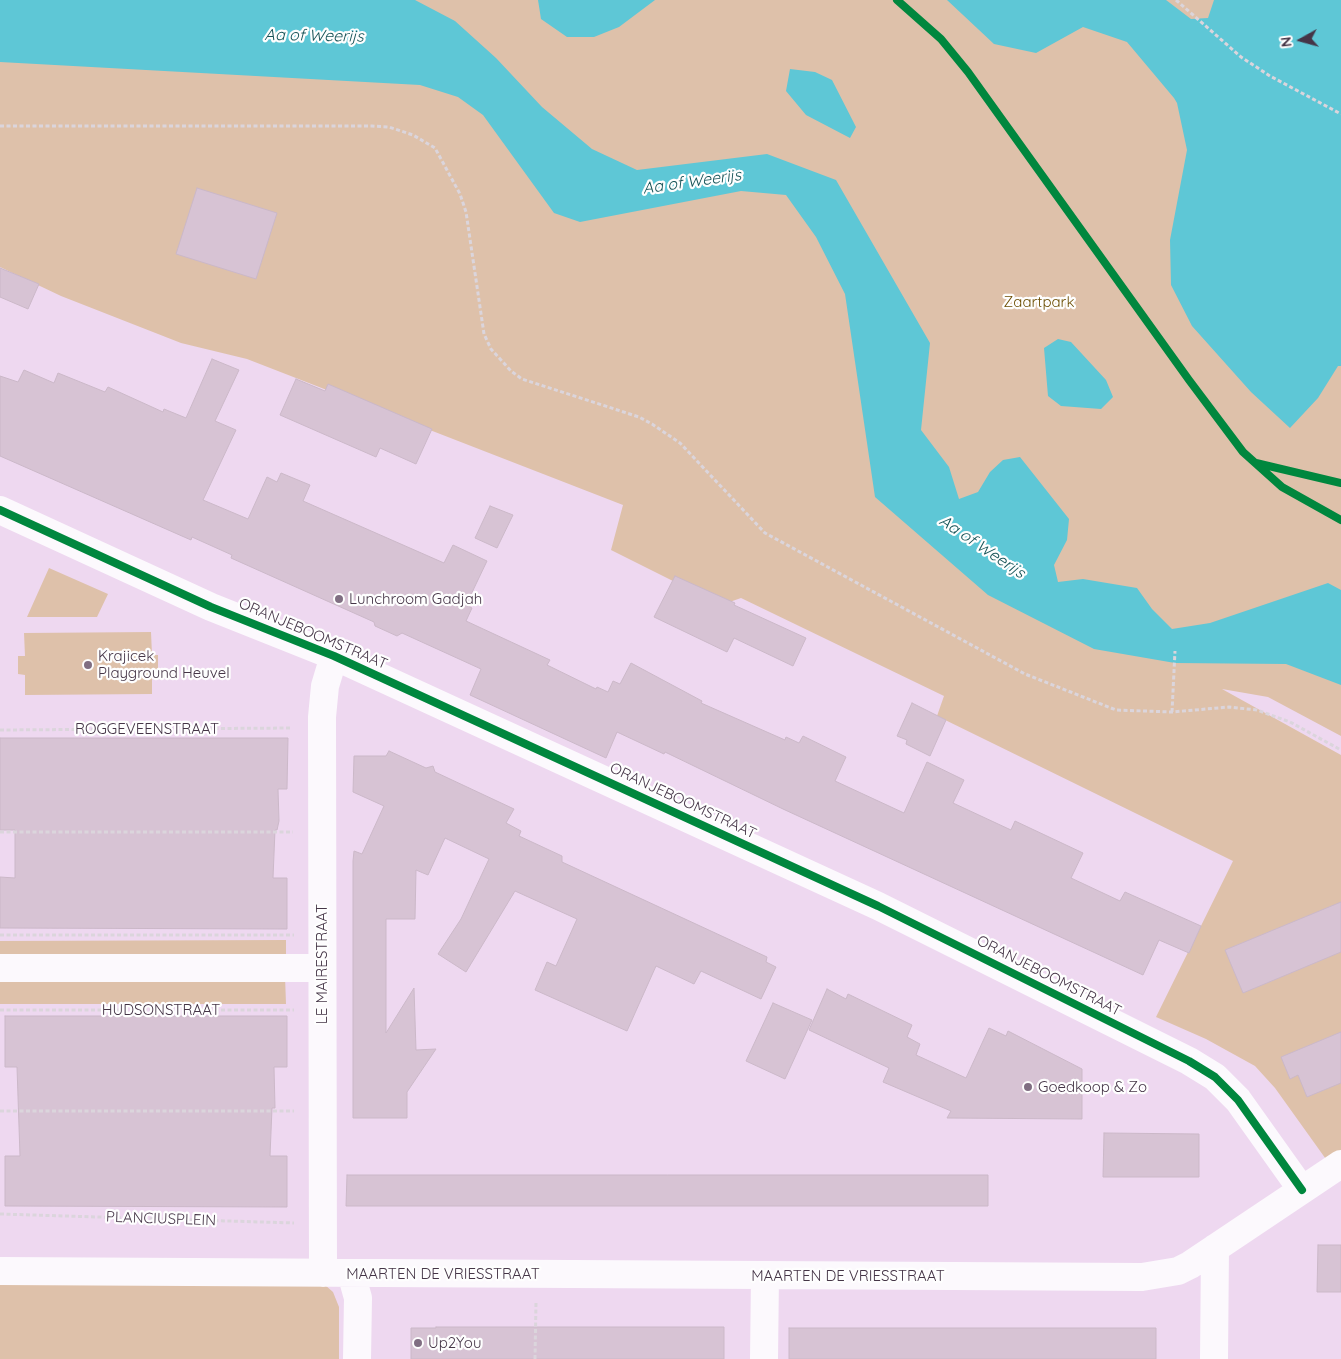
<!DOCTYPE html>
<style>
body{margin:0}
#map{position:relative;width:1341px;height:1359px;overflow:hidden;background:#eed8f0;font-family:Quicksand,sans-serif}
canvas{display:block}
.north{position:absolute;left:1276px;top:15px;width:50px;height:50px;-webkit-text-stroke:4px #fefefe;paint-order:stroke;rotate:263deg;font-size:14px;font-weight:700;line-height:20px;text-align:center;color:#453547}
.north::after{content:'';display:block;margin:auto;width:18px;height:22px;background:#453547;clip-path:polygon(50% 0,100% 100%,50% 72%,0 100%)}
</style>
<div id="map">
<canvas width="1341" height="1359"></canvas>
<div class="north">N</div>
</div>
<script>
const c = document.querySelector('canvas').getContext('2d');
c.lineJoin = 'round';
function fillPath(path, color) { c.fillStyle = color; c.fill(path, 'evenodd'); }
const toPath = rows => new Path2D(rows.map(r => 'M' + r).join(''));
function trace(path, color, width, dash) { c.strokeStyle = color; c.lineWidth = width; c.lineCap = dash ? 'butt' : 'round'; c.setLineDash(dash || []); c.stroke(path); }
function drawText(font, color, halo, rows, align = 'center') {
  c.font = font + ' Quicksand,sans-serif'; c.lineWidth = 4.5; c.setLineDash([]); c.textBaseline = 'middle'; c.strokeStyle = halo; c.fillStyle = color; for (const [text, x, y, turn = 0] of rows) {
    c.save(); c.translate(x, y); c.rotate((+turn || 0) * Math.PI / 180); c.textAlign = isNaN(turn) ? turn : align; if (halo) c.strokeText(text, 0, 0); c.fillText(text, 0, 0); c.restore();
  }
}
fillPath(toPath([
 [0,0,1341,0,1341,736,1268,697,1222,689,1341,755,1341,1153,1328,1162,1275,1088,1255,1066,1206,1039,1156,1017,1233,861,937,716,944,696,741,598,721,605,611,550,623,505,247,359,181,343,61,296,0,267],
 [49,568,108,594,97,617,27,617],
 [151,632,152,655,158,655,158,674,152,674,152,694,25,695,25,675,18,674,18,656,25,656,24,633],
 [286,940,286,960,0,959,0,941],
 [0,976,285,976,286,1004,0,1004],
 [0,1283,325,1285,333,1292,339,1307,339,1359,0,1359]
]), '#dec1aa');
fillPath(toPath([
 [0,0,415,0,455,21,496,58,542,107,592,149,637,170,767,154,836,180,930,343,921,430,949,467,959,499,978,492,990,472,1003,460,1020,457,1069,519,1067,540,1054,565,1058,582,1083,579,1137,588,1152,609,1172,629,1210,623,1328,583,1341,590,1341,685,1286,664,1175,663,1094,649,988,595,875,497,845,294,816,237,786,195,741,191,580,222,554,213,483,115,458,97,420,85,0,62],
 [538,0,655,0,619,27,594,37,567,37,541,19],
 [947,0,1166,0,1191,19,1208,18,1214,0,1341,0,1341,366,1338,366,1318,398,1290,428,1251,392,1192,326,1171,285,1170,240,1187,150,1177,103,1174,98,1127,42,1083,27,1036,53,994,44],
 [790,69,815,72,832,80,856,127,850,138,806,115,786,91],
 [1058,339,1071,342,1106,380,1113,397,1101,409,1061,406,1048,396,1044,348]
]), '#5ec7d6');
const building = toPath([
 [197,188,277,213,256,279,176,254,197,188],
 [0,268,39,284,28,309,0,297,0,268],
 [212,359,239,370,215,421,236,430,203,500,248,519,267,477,277,482,281,473,310,485,303,501,444,563,453,545,487,561,466,605,472,608,466,621,550,660,547,665,596,689,597,687,608,692,613,681,620,684,631,663,702,701,701,703,785,740,786,737,799,743,803,736,846,757,835,781,904,813,927,762,964,780,953,803,1011,830,1015,821,1083,853,1071,878,1120,901,1125,892,1201,926,1189,953,1159,940,1143,975,783,809,665,752,664,754,617,732,606,758,470,695,481,669,402,633,397,636,375,626,374,622,231,558,232,555,192,537,191,540,0,456,0,376,18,382,24,370,54,383,58,373,105,392,108,387,163,412,164,409,186,418,212,359],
 [296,379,325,391,328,384,432,429,416,464,380,448,376,457,280,415,296,379],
 [490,506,513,515,497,548,475,538,490,506],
 [675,576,735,603,734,605,806,638,793,666,734,638,727,652,654,617,675,576],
 [912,703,946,720,930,756,906,744,907,740,897,736,912,703],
 [0,738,288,738,287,789,278,789,279,821,277,830,275,830,273,878,287,878,287,929,0,928,0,877,15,878,15,830,0,830,0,738],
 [389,751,426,768,433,766,435,772,514,809,506,823,521,831,519,836,562,856,562,862,767,957,766,962,776,967,761,999,701,971,694,984,656,966,627,1031,535,990,547,962,556,966,577,919,515,891,466,972,438,954,461,919,489,859,445,838,428,875,416,870,415,919,386,919,386,1033,414,988,416,1050,436,1049,407,1092,407,1118,353,1118,353,861,354,851,362,854,384,806,353,792,354,756,386,756,389,751],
 [1341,902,1341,952,1243,993,1225,950,1341,902],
 [827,989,846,999,848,994,912,1025,907,1037,920,1044,916,1055,966,1078,989,1028,1006,1036,1008,1031,1082,1069,1082,1119,947,1118,951,1111,883,1082,889,1068,809,1030,827,989],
 [773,1003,812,1020,785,1079,746,1061,773,1003],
 [5,1016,287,1016,287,1067,274,1067,275,1108,272,1108,270,1156,287,1156,287,1207,5,1206,5,1156,20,1156,17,1067,5,1067,5,1016],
 [1341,1032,1341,1083,1307,1097,1298,1075,1290,1079,1281,1057,1341,1032],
 [1104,1133,1199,1134,1199,1177,1103,1177,1104,1133],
 [347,1175,988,1175,988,1206,346,1206,347,1175],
 [1318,1245,1341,1245,1341,1292,1317,1292,1318,1245],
 [436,1327,724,1327,724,1359,411,1359,411,1328,436,1328,436,1327],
 [789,1328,1156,1328,1156,1359,789,1359,789,1328]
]);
fillPath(building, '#d7c3d4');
trace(building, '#cbb8c8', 1);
trace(toPath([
 [1176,0,1241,57,1270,76,1341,114],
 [0,126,372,126,389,127,413,135,435,148,460,194,466,212,484,334,491,349,511,371,522,379,639,417,652,424,680,443,765,533,1025,674,1116,710,1172,712,1229,707,1257,710,1290,722,1341,750],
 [1172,712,1175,651],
 [0,730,292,728],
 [0,832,293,832],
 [0,935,294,935],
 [0,1010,294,1010],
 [0,1111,294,1111],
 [0,1214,294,1223],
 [535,1359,536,1302]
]), '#dbd5dc', 3, [4, 2.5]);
trace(toPath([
 [0,510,211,607,334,656,878,906,1189,1061,1215,1077,1238,1100,1302,1190],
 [0,968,322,968],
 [0,1271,1142,1277,1178,1271,1190,1265,1341,1164],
 [323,1273,322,717,325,686,334,656],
 [351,1273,358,1298,357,1359],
 [764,1359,765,1275],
 [1214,1359,1215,1248]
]), '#fcf9fd', 28);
trace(toPath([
 [897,0,941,39,968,72,1189,380,1243,452,1282,487,1341,520],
 [1256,463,1341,483],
 [0,510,211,607,334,656,878,906,1189,1061,1215,1077,1238,1100,1302,1190]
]), '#00873e', 8);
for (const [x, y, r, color] of [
 [339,599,5,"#806e82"],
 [88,665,5,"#806e82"],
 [1028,1087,5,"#806e82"],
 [418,1343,5,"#806e82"]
]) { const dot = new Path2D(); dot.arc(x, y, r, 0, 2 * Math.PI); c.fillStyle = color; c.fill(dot); trace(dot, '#fefefe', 2); }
drawText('15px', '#6c4e03', '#fefefe', [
 ["Zaartpark",1039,302]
]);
drawText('15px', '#453547', '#fefefe', [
 ["Lunchroom Gadjah",349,599],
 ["Krajicek",98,656],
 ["Playground Heuvel",98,673],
 ["Goedkoop & Zo",1038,1087],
 ["Up2You",428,1343]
], 'left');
drawText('15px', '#453547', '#fefefe', [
 ["ORANJEBOOMSTRAAT",313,634,23],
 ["ROGGEVEENSTRAAT",147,729],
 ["ORANJEBOOMSTRAAT",683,801,25],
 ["LE MAIRESTRAAT",322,964,-90],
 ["ORANJEBOOMSTRAAT",1049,976,27],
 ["HUDSONSTRAAT",161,1010],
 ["PLANCIUSPLEIN",161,1219,2],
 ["MAARTEN DE VRIESSTRAAT",443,1274],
 ["MAARTEN DE VRIESSTRAAT",848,1276]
]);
drawText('italic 16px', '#165357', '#fefefe', [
 ["Aa of Weerijs",314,36,1],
 ["Aa of Weerijs",692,182,-8],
 ["Aa of Weerijs",982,547,34]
]);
</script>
